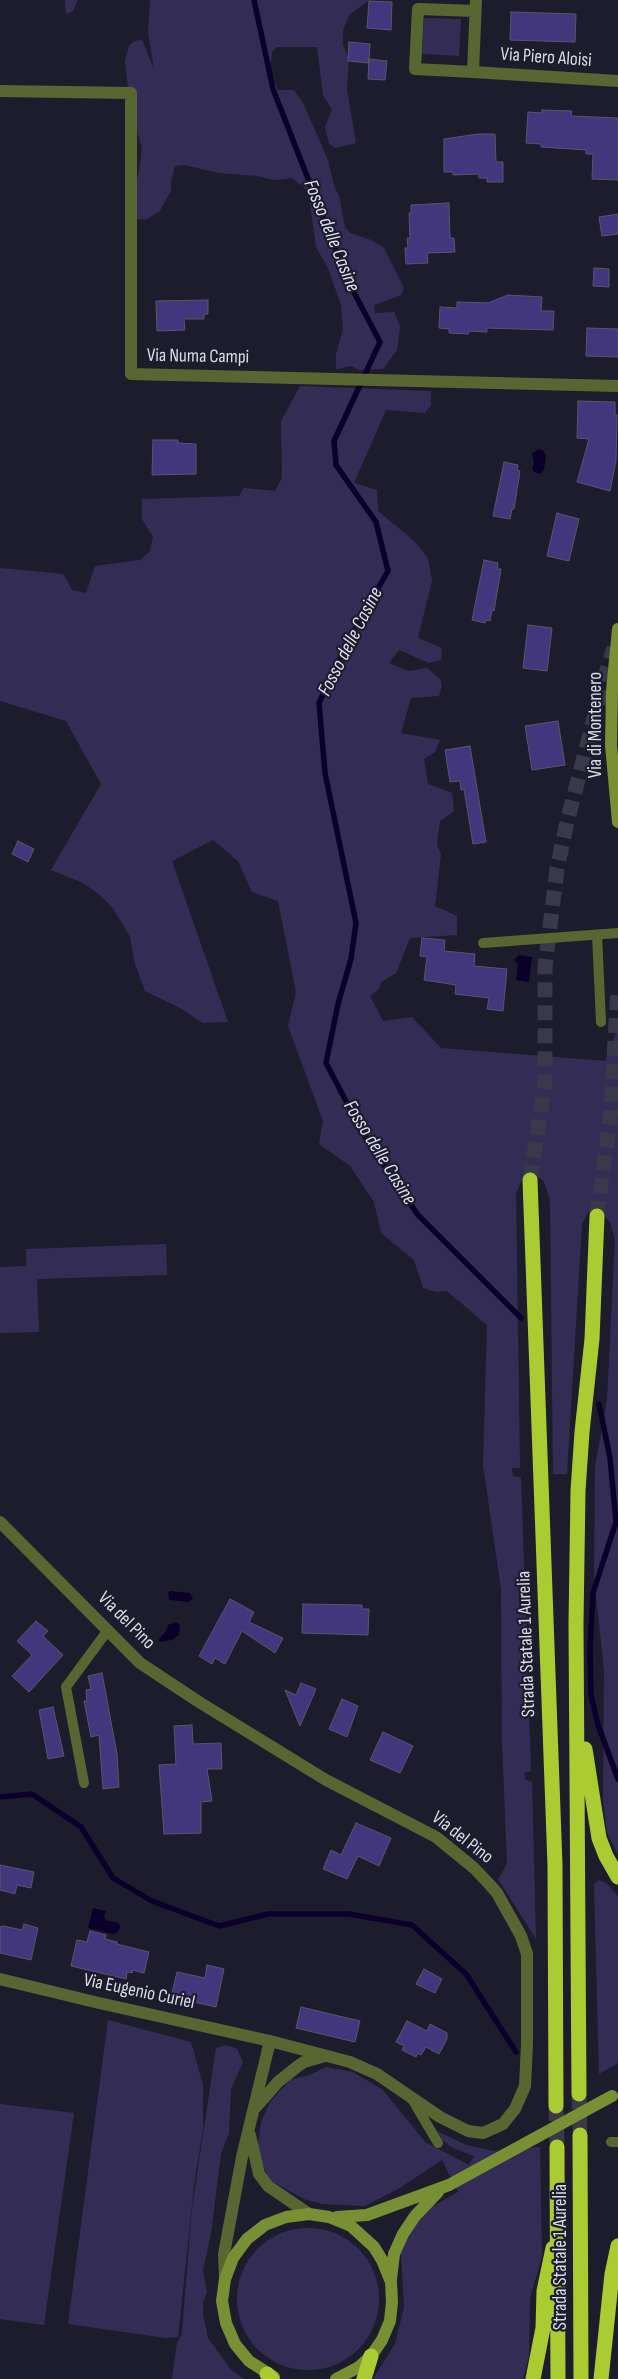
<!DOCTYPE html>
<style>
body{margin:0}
canvas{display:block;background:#1d1c2d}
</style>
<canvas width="618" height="2379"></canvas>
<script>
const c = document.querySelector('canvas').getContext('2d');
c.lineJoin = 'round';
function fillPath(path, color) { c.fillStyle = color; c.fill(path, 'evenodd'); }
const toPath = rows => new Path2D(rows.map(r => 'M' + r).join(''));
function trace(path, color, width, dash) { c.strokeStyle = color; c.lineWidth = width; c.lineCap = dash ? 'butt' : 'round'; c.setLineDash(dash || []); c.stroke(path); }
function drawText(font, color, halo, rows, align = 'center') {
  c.font = font + ' "Sofia Sans Condensed",sans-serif'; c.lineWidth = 4.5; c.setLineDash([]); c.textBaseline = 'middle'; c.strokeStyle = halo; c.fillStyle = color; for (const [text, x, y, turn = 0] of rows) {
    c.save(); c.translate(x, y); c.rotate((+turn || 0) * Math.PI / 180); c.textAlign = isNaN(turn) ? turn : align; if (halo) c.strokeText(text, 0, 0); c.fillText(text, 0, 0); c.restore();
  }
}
fillPath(toPath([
 [65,0,78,0,73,11,66,14],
 [150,0,369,0,349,15,343,30,343,45,349,59,347,89,356,143,335,148,329,143,325,127,332,110,323,95,317,47,277,47,272,52,270,70,278,90,294,90,303,103,328,160,335,189,339,196,345,227,350,233,371,240,384,248,404,288,401,295,374,305,375,313,394,312,400,326,397,350,383,369,359,370,351,366,336,369,336,354,343,330,341,305,328,268,316,247,309,196,305,188,292,178,274,180,258,176,218,173,185,165,175,166,171,182,171,191,159,212,145,220,137,219,131,197,139,173,142,148,130,107,125,61,129,46,134,41,142,40,154,69,148,32],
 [424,18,461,19,459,56,422,54],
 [300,386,431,391,431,405,425,413,386,410,354,483,377,490,378,511,414,541,428,558,432,581,418,638,442,648,441,660,429,663,399,650,389,663,408,671,427,668,440,679,442,686,439,696,411,698,401,733,440,740,435,752,424,759,428,784,452,793,454,811,440,821,437,844,441,855,435,906,457,916,457,935,410,938,396,973,381,982,379,989,370,996,383,1021,412,1017,441,1048,605,1061,618,1028,618,1855,607,1833,603,1802,604,1670,594,1578,595,1467,607,1400,615,1239,610,1222,602,1213,588,1212,582,1224,567,1474,553,1474,550,1199,543,1180,531,1174,522,1180,516,1193,520,1468,512,1468,513,1476,521,1477,531,1771,524,1773,525,1780,532,1782,536,1939,498,1879,507,1864,502,1742,501,1589,483,1465,487,1325,447,1291,436,1292,423,1288,414,1260,381,1233,374,1202,350,1166,319,1144,323,1121,288,1026,296,992,278,901,252,892,238,861,213,840,172,861,228,1022,203,1023,182,1009,145,991,135,964,130,937,113,908,100,895,83,883,51,870,101,784,66,721,0,701,0,568,63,574,72,590,86,593,95,566,140,560,150,551,153,537,142,519,142,499,239,496,244,488,275,491,282,478,281,421],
 [166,1244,167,1275,37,1279,39,1332,0,1333,0,1267,26,1266,26,1249],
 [599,1880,606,1883,618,1896,618,2063,599,2074,594,1884],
 [108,2020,191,2042,203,2085,203,2129,194,2185,178,2337,166,2338,68,2324],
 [226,2045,237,2049,243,2062,231,2089,229,2133,221,2154,211,2233,203,2270,207,2292,203,2302,203,2315,208,2338,231,2370,244,2379,172,2379,177,2343,182,2333,192,2208,216,2048],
 [326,2067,353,2072,383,2090,425,2142,469,2165,474,2156,453,2148,443,2141,437,2131,466,2145,493,2151,540,2147,542,2257,530,2298,529,2356,523,2379,373,2379,395,2344,404,2307,401,2253,412,2229,428,2209,458,2192,442,2160,398,2189,365,2206,322,2204,304,2199,270,2180,260,2160,258,2145,261,2122,270,2102,290,2080,310,2075],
 [0,2104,74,2113,44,2325,0,2319],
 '237 2299a71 71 0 1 1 142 0a71 71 0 1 1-142 0Z'
]), '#332d56');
fillPath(toPath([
 [538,449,543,450,546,456,544,470,540,474,534,472,532,468,534,462,532,454],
 [519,955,532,957,529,982,516,980,518,964,514,960],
 [171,1591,190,1593,193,1599,188,1602,169,1600,168,1592],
 [176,1622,180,1625,179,1635,172,1640,159,1642,159,1639,166,1631,168,1625],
 [93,1908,106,1911,104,1917,106,1920,119,1923,120,1928,117,1933,113,1934,88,1928]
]), '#0a0029');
trace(toPath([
 [254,0,273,89,348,281,380,342,334,441,336,465,376,522,388,571,349,639,319,703,325,773,356,923,351,959,338,1004,326,1063,366,1139,418,1215,521,1318],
 [599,1404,610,1458,616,1522,593,1593,590,1648,591,1695,598,1725,618,1779],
 [0,1797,32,1794,81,1827,113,1878,152,1901,219,1926,268,1914,349,1914,412,1925,466,1974,516,2052]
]), '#0a0029', 5.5);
const building = toPath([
 [369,1,392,2,391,30,367,28,369,1],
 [511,12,576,14,575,42,510,40,511,12],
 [349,42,370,44,369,63,348,61,349,42],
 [369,59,387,61,385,80,368,79,369,59],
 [542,110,572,111,571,116,618,118,618,180,592,179,593,154,586,154,586,150,541,147,541,144,526,143,528,112,542,113,542,110],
 [478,134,495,134,496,162,503,162,503,182,487,182,487,178,479,178,479,174,453,175,453,172,444,172,444,139,478,134],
 [449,203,450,238,454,238,455,252,427,253,428,263,406,264,405,248,408,248,407,238,410,238,409,213,411,213,411,205,449,203],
 [618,214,618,234,602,236,599,217,618,214],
 [594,268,609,269,609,287,593,286,594,268],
 [508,295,542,297,541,311,554,311,553,330,487,328,487,332,469,331,468,334,449,333,449,329,439,328,440,307,457,308,457,302,488,303,508,295],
 [208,300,208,314,204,314,204,319,184,319,185,330,157,331,156,301,208,300],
 [587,328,618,329,618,357,586,356,587,328],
 [578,401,615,402,615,415,617,415,616,461,610,491,577,482,589,439,577,438,578,401],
 [153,440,178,440,178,443,196,444,196,474,152,475,153,440],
 [504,462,518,465,517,470,520,471,514,509,512,509,510,519,493,516,504,462],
 [557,513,579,519,569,561,547,556,557,513],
 [484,560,498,563,497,569,501,569,494,611,492,610,490,621,486,620,485,623,472,620,484,560],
 [528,625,552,628,547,671,523,668,528,625],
 [558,721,565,765,532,770,525,726,558,721],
 [470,746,486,842,473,844,464,789,461,790,460,781,450,782,445,750,470,746],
 [18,841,34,849,28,862,12,854,18,841],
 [422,938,445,940,444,951,475,954,474,966,507,969,503,1011,487,1009,489,998,455,994,456,985,424,980,427,957,420,956,422,938],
 [230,1599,254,1612,249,1622,283,1638,275,1653,242,1631,225,1664,215,1658,212,1664,199,1656,230,1599],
 [303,1604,362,1605,362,1609,369,1609,368,1635,302,1633,303,1604],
 [36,1621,48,1631,43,1636,63,1655,29,1692,12,1676,32,1655,17,1641,36,1621],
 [102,1673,117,1754,119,1787,103,1789,99,1735,91,1737,84,1701,87,1701,86,1690,91,1689,88,1676,102,1673],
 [301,1683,316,1689,300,1726,285,1690,296,1695,301,1683],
 [342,1699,358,1706,347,1737,329,1729,342,1699],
 [53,1707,64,1756,48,1759,39,1710,53,1707],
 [192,1725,193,1744,221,1743,222,1769,207,1769,212,1801,201,1802,201,1833,164,1834,159,1765,176,1764,174,1726,192,1725],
 [383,1732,413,1746,400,1773,370,1760,383,1732],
 [356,1823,391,1838,379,1866,358,1856,347,1879,323,1869,331,1850,341,1855,356,1823],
 [0,1865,34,1872,31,1888,17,1885,15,1894,0,1890,0,1865],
 [24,1924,38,1928,31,1960,0,1953,0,1927,3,1926,22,1930,24,1924],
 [90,1931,106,1935,105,1939,117,1942,117,1944,149,1952,144,1973,133,1970,132,1973,127,1972,126,1979,71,1966,77,1940,87,1942,90,1931],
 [207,1965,224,1969,216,2007,171,1997,177,1972,205,1978,207,1965],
 [424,1969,442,1979,435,1993,416,1984,424,1969],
 [301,2007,360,2021,355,2042,296,2028,301,2007],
 [407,2021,427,2031,430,2024,447,2033,447,2039,439,2054,426,2047,421,2055,418,2053,416,2057,402,2050,404,2046,396,2042,407,2021]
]);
fillPath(building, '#42367c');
trace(building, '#57566a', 1);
trace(toPath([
 [530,1180,545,1083,545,967,557,869,567,822,606,673,614,648],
 [597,1216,611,1113,618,988],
 [579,2094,580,2135],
 [556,2106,557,2147]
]), '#3a3949', 15, [15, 8]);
trace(toPath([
 [597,935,601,1022],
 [483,943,618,933],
 [84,1783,66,1687,108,1630],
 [412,2099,438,2143],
 [611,2142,618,2142]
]), '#586631', 10);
trace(toPath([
 [476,0,473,72,618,81],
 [473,72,415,69,418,9,475,11],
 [0,91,131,93,131,374,618,386],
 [0,1522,140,1663,199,1702,326,1780,436,1837,474,1868,490,1885,497,1893,521,1936,527,1954,527,2044,525,2086,515,2109,503,2124,483,2133,468,2131,440,2117,377,2074,350,2062,270,2041,99,2003,0,1979],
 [256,2107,278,2082,298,2066,304,2062,325,2056],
 [250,2135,259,2174,268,2186,309,2214],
 [225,2279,224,2254,242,2157,270,2041]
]), '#586631', 12);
trace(toPath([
 [618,629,612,691,611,745,618,822],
 [337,2217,367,2215,449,2185],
 [391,2279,394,2254,403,2234,415,2216,438,2192],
 [274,2377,249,2361,235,2344,226,2323,222,2301,225,2279,233,2258,247,2239,265,2225,286,2217,309,2214,329,2217,351,2226,362,2236,374,2247,382,2260,391,2282,392,2302,390,2321,382,2340,371,2356,359,2367,336,2379]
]), '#798f34', 12);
trace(toPath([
 [530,1180,555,1865,556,2106],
 [585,1749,599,1838,606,1856,618,1877],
 [579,2094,576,1623,578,1491,582,1432,592,1339,597,1216],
 [580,2135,581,2379],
 [557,2147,558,2379],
 [267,2374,272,2379],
 [364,2379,371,2356],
 [533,2379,543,2328,544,2291,553,2248],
 [601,2379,612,2274,618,2246]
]), '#aacb31', 15);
trace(toPath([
 [449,2185,612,2096]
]), '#798f34', 12);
drawText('19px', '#dbdbe6', '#1d1c2d', [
 ["Via Piero Aloisi",546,58,4],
 ["Via Numa Campi",198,357,1],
 ["Via di Montenero",596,725,-90],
 ["Via del Pino",126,1621,45],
 ["Strada Statale 1 Aurelia",527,1644,-92],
 ["Via del Pino",462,1838,38],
 ["Via Eugenio Curiel",139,1992,12],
 ["Strada Statale 1 Aurelia",561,2257,-90]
]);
drawText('italic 20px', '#dfdef3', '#1d1c2d', [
 ["Fosso delle Casine",331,236,68],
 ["Fosso delle Casine",351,642,-63],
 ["Fosso delle Casine",379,1153,58]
]);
</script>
